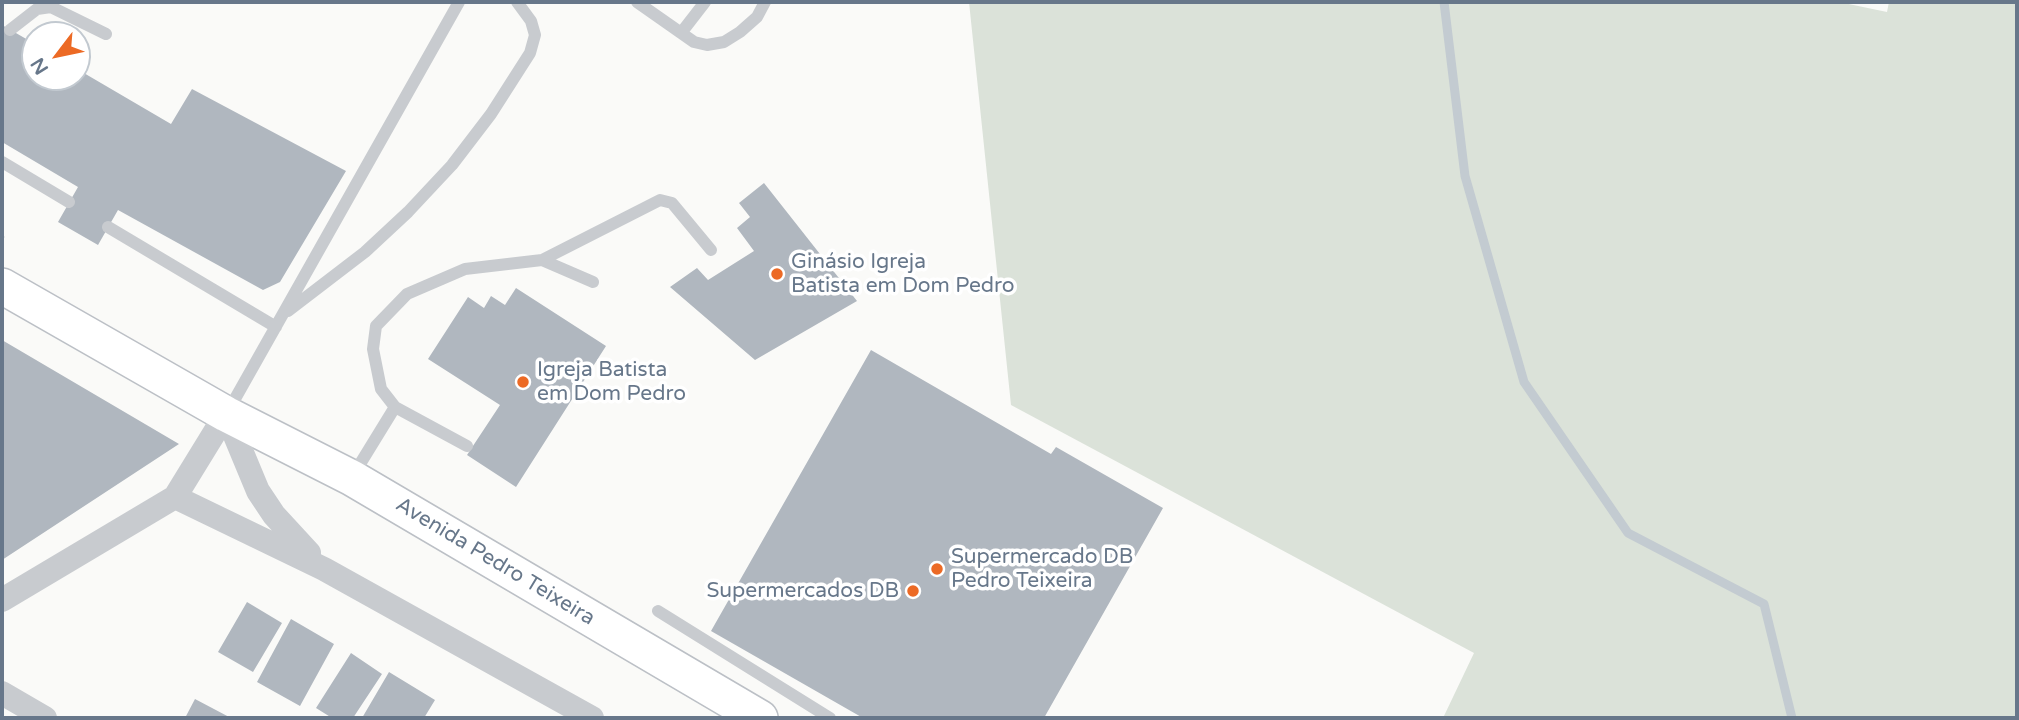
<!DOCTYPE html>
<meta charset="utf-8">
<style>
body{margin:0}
#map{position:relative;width:2019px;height:720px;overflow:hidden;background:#fafaf8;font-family:"Varela Round",sans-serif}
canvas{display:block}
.frame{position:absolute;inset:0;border:4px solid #67778a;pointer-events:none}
.north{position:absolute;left:21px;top:21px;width:70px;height:70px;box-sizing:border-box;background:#fff;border:2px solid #c2c9d0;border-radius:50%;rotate:238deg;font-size:19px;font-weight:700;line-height:28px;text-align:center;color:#67778a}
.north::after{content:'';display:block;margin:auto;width:24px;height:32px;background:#ec6a25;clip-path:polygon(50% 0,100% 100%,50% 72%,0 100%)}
</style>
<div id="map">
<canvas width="2019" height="720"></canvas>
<div class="frame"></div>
<div class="north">N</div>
</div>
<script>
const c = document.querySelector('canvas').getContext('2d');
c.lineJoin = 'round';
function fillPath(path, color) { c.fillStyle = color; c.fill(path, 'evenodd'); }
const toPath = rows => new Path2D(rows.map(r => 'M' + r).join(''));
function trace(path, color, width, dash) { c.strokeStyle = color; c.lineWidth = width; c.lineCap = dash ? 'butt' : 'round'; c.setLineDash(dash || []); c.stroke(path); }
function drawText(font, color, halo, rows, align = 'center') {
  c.font = font + ' "Varela Round",sans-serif'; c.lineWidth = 7; c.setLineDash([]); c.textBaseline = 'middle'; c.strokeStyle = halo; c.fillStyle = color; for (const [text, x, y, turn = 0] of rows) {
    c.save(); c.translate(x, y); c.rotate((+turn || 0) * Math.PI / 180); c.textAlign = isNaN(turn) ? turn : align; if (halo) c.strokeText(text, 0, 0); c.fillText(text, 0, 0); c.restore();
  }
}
fillPath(toPath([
 [969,2,1839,2,1887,12,1889,2,2017,2,2017,718,1443,718,1474,653,1011,405]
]), '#dbe2d9');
trace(toPath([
 [1444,2,1465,176,1524,382,1628,533,1764,604,1792,718]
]), '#c3cbd1', 9);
fillPath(toPath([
 [2,25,35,44,35,77,77,77,77,69,171,124,192,89,346,171,280,282,263,290,118,210,98,245,58,222,78,187,2,142],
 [764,183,857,301,755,360,670,287,697,268,708,280,754,251,737,228,750,217,739,203],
 [516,288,606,346,516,487,467,455,500,405,428,359,468,297,484,308,491,296,505,305],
 [2,340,179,444,2,560],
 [871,350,1051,454,1056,447,1163,508,1044,718,863,718,711,631],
 [247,602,282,623,253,672,218,652],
 [291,619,334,644,300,706,257,682],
 [351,653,382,674,353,718,332,718,316,708],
 [389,672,435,700,424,718,362,718],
 [195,699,231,718,185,718]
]), '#b0b7bf');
const secondary = toPath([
 [2,286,226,414,352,478,760,718]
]);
trace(secondary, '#bcc0c6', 38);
trace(toPath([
 [2,236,2,238]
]), '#bfc2c5', 4.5, [3.5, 3.5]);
trace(toPath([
 [637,2,694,42,707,45,724,42,740,32,757,17,765,2],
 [10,30,37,9,51,7,106,34],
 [681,33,705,2],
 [2,162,69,202],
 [108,227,276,327],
 [542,260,660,200,672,203,711,250],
 [288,311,365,252,408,212,452,165,491,114,530,53,535,35,531,21,517,2],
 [395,407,381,389,373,349,376,326,407,294,465,269,542,260,593,282],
 [227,413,459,2],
 [352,477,395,407,467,446],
 [658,611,830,718]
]), '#c8cbcf', 12);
trace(toPath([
 [226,414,258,491,274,515,309,553],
 [175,497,324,569,592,718],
 [2,600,175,497,226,414],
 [2,693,45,718]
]), '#c8cbcf', 24);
trace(secondary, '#fff', 35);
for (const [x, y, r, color] of [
 [777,274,7,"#ec6a25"],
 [523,382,7,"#ec6a25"],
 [937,569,7,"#ec6a25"],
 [913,591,7,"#ec6a25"]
]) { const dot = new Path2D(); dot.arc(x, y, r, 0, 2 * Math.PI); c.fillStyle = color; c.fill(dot); trace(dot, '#fff', 2.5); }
drawText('21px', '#67778a', '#fff', [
 ["Ginásio Igreja",791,262],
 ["Batista em Dom Pedro",791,286],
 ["Igreja Batista",537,370],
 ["em Dom Pedro",537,394],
 ["Supermercado DB",951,557],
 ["Pedro Teixeira",951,581],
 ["Supermercados DB",899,591,"right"]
], 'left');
drawText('21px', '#67778a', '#fff', [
 ["Avenida Pedro Teixeira",495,562,31]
]);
</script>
